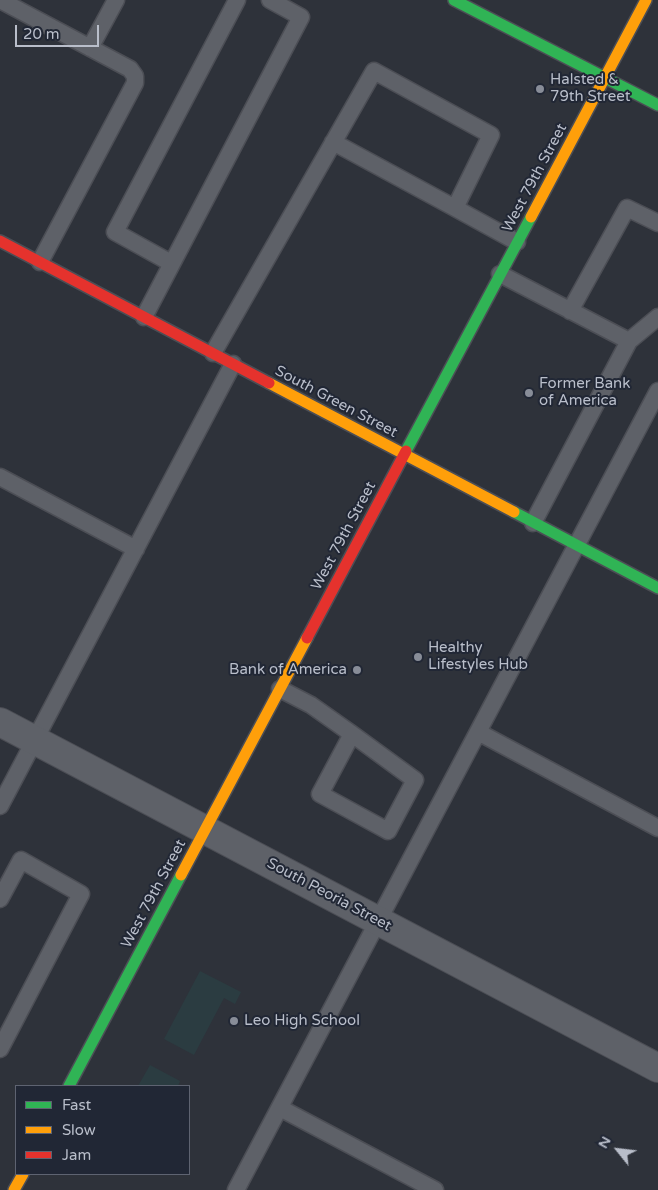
<!DOCTYPE html>
<style>
body{margin:0}
#map{position:relative;width:658px;height:1190px;overflow:hidden;background:#2e323a;font-family:"Varela Round",sans-serif}
canvas{display:block}
.legend{position:absolute;left:15px;top:1085px;width:175px;height:90px;box-sizing:border-box;background:#212735;border:1px solid #5e6371;margin:0;padding:6px 9px;list-style:none;font-size:15px;color:#b9beca}
.legend li{display:flex;align-items:center;gap:10px;height:25px}
.legend b{width:25px;border:1px solid #5e6371}
.north{position:absolute;left:593px;top:1125px;width:50px;height:50px;-webkit-text-stroke:4px #212735;paint-order:stroke;rotate:299deg;font-size:14px;font-weight:700;line-height:20px;text-align:center;color:#b9beca}
.north::after{content:'';display:block;margin:auto;width:18px;height:22px;background:#b9beca;clip-path:polygon(50% 0,100% 100%,50% 72%,0 100%)}
.scale{position:absolute;left:15px;top:25px;width:84px;height:22px;box-sizing:border-box;border:2px solid #b9beca;border-top:0;padding-left:6px;font-size:15px;line-height:18px;white-space:nowrap;color:#b9beca;-webkit-text-stroke:4px #212735;paint-order:stroke}
</style>
<div id="map">
<canvas width="658" height="1190"></canvas>
<ul class="legend">
<li><b style="height:6px;background:#30b455"></b>Fast</li>
<li><b style="height:6px;background:#ff9f0a"></b>Slow</li>
<li><b style="height:6px;background:#e5322d"></b>Jam</li>
</ul>
<div class="north">N</div>
<div class="scale">20 m</div>
</div>
<script>
const c = document.querySelector('canvas').getContext('2d');
c.lineJoin = 'round';
function fillPath(path, color) { c.fillStyle = color; c.fill(path, 'evenodd'); }
const toPath = rows => new Path2D(rows.map(r => 'M' + r).join(''));
function trace(path, color, width, dash) { c.strokeStyle = color; c.lineWidth = width; c.lineCap = dash ? 'butt' : 'round'; c.setLineDash(dash || []); c.stroke(path); }
function drawText(font, color, halo, rows, align = 'center') {
  c.font = font + ' "Varela Round",sans-serif'; c.lineWidth = 4; c.setLineDash([]); c.textBaseline = 'middle'; c.strokeStyle = halo; c.fillStyle = color; for (const [text, x, y, turn = 0] of rows) {
    c.save(); c.translate(x, y); c.rotate((+turn || 0) * Math.PI / 180); c.textAlign = isNaN(turn) ? turn : align; if (halo) c.strokeText(text, 0, 0); c.fillText(text, 0, 0); c.restore();
  }
}
fillPath(toPath([
 [200,971,241,992,235,1004,224,998,194,1055,164,1039],
 [150,1065,180,1081,178,1086,138,1086]
]), '#2b3c41');
const lane = toPath([
 [0,0,130,69,135,76,135,83,40,262],
 [90,48,116,0],
 [333,142,455,208],
 [171,263,115,232,237,0],
 [500,274,629,341,533,523],
 [570,311,627,208,658,223],
 [144,317,301,17,270,0],
 [629,341,658,317],
 [213,353,374,71,491,135,455,208,517,242],
 [0,477,136,549],
 [280,689,311,705,352,734,415,780,388,831,320,794,352,734],
 [478,732,658,828],
 [0,806,233,364],
 [0,899,21,860,81,894,0,1049],
 [280,1108,435,1190],
 [236,1190,658,391]
]);
const street = toPath([
 [0,722,658,1068]
]);
const fast = toPath([
 [454,0,658,105],
 [406,451,531,217],
 [514,512,658,588],
 [69,1086,181,875]
]);
const slow = toPath([
 [531,217,646,0],
 [269,383,514,512],
 [181,875,307,638],
 [14,1190,23,1174]
]);
const jam = toPath([
 [0,241,269,383],
 [307,638,406,451]
]);
trace(lane, '#4c4e55', 19);
trace(street, '#4c4e55', 30);
trace(fast, '#4c4e55', 14);
trace(slow, '#4c4e55', 14);
trace(jam, '#4c4e55', 14);
trace(lane, '#5e6168', 16);
trace(street, '#5e6168', 28);
trace(fast, '#30b455', 11);
trace(slow, '#ff9f0a', 11);
trace(jam, '#e5322d', 11);
for (const [x, y, r, color] of [
 [540,89,5,"#888d98"],
 [529,393,5,"#888d98"],
 [418,657,5,"#888d98"],
 [357,670,5,"#888d98"],
 [234,1021,5,"#888d98"]
]) { const dot = new Path2D(); dot.arc(x, y, r, 0, 2 * Math.PI); c.fillStyle = color; c.fill(dot); trace(dot, '#212735', 2); }
drawText('15px', '#b9beca', '#212735', [
 ["Halsted &",550,80],
 ["79th Street",550,97],
 ["Former Bank",539,384],
 ["of America",539,401],
 ["Healthy",428,648],
 ["Lifestyles Hub",428,665],
 ["Bank of America",347,670,"right"],
 ["Leo High School",244,1021]
], 'left');
drawText('15px', '#b9beca', '#212735', [
 ["West 79th Street",535,178,-62],
 ["South Green Street",336,402,28],
 ["West 79th Street",344,536,-62],
 ["West 79th Street",154,894,-62],
 ["South Peoria Street",329,895,28]
]);
</script>
